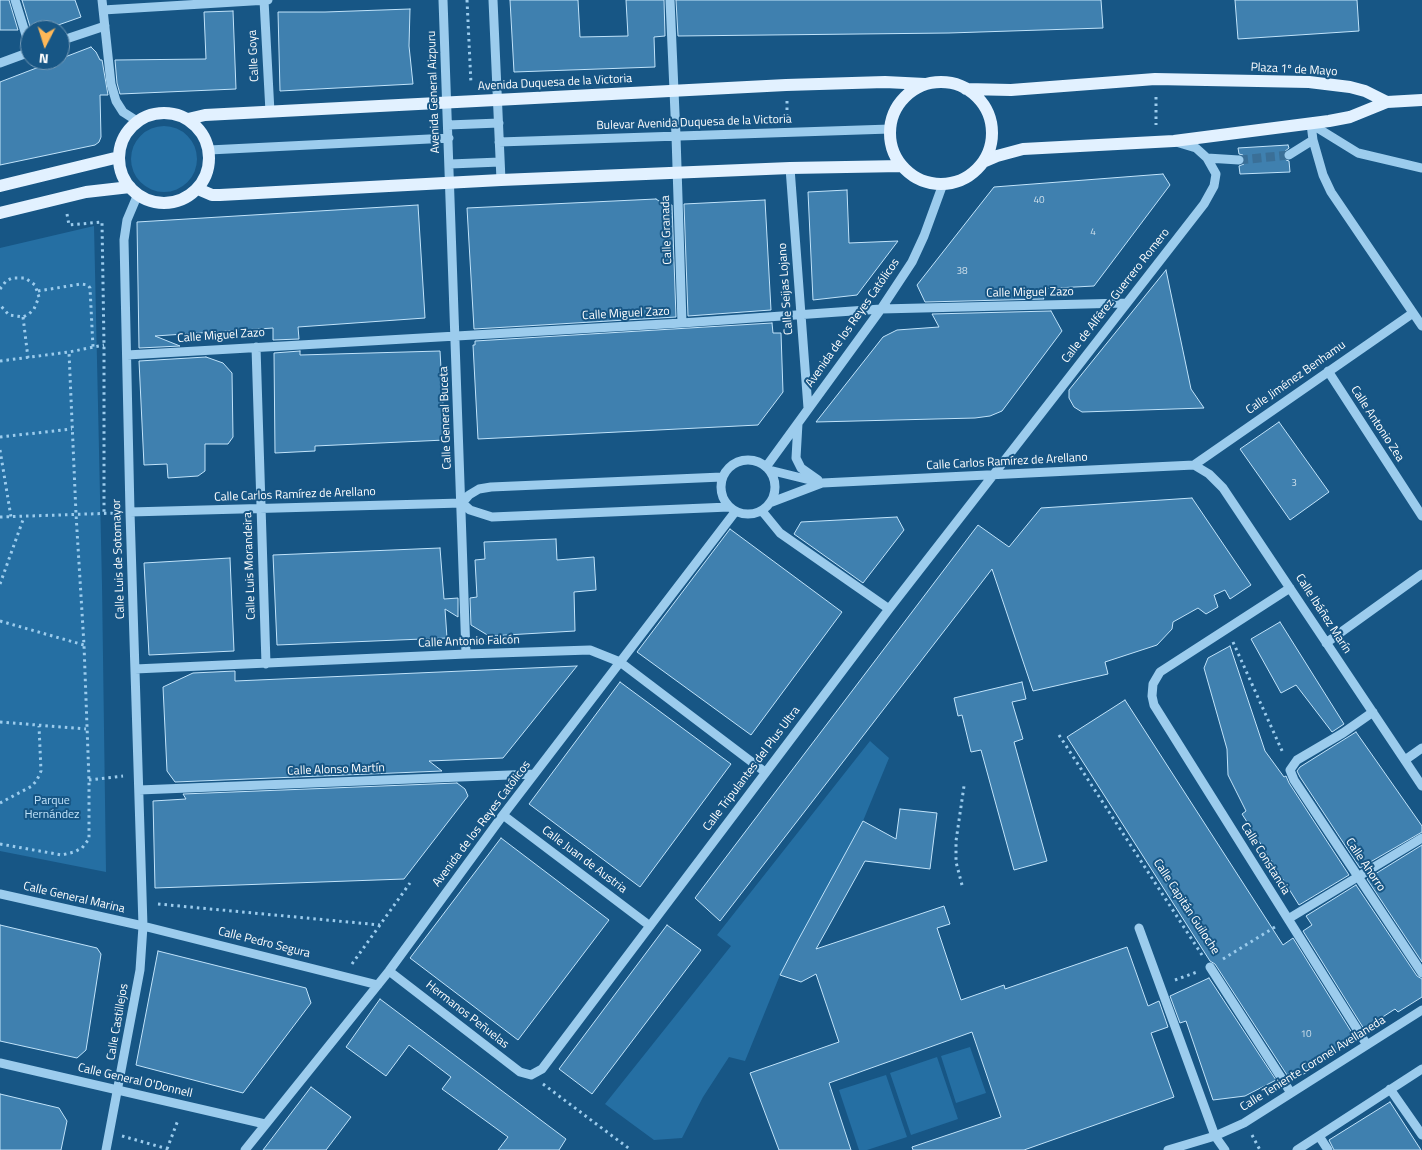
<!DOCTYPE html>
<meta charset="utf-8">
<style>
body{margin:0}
#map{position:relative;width:1422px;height:1150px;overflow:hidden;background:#175685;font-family:"Titillium Web",sans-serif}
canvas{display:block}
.north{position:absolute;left:20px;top:20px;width:50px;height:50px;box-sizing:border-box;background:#175685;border:1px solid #749ab6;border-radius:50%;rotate:185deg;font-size:14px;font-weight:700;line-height:20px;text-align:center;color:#fff}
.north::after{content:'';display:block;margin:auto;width:18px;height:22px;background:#ffb858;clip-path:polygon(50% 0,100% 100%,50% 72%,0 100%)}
</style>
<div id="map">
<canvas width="1422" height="1150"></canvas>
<div class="north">N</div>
</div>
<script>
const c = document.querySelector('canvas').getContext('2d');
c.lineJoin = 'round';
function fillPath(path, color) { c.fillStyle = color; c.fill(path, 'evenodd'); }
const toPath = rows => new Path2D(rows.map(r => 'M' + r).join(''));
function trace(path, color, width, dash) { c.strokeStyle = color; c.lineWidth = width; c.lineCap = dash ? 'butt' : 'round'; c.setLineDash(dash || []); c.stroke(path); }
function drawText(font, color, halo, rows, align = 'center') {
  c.font = font + ' "Titillium Web",sans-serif'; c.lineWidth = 4; c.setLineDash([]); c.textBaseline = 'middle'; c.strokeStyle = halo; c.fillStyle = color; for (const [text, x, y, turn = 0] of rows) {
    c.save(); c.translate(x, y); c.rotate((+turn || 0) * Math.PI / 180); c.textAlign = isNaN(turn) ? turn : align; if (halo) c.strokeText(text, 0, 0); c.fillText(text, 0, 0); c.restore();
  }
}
fillPath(toPath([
 '131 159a33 33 0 1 1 66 0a33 33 0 1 1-66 0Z',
 [94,226,102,585,106,872,0,851,0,248],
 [870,741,889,758,863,821,780,975,745,1061,729,1057,703,1097,682,1138,654,1140,605,1104,731,946,717,935],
 [970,1047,986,1093,956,1103,941,1056],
 [937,1057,958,1119,911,1135,890,1073],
 [886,1075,907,1137,867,1150,859,1150,839,1090]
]), '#256fa3');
const building = toPath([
 [0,0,9,0,18,30,0,30,0,0],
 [22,0,75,0,81,17,44,30,31,30,22,0],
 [510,0,578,0,580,37,628,36,626,0,664,0,665,36,654,37,655,67,514,72,510,0],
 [676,0,1101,0,1103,28,949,33,678,36,676,0],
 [1235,0,1357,0,1359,31,1238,39,1235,0],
 [410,9,409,46,413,84,280,91,278,12,325,12,410,9],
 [233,11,236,89,120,94,117,83,115,60,206,59,204,12,233,11],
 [91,47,96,52,100,60,102,60,108,95,100,95,101,137,99,142,95,145,0,165,0,82,91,47],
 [1288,145,1289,148,1284,152,1283,156,1286,160,1289,161,1290,172,1240,174,1239,166,1244,164,1245,160,1243,155,1239,154,1238,148,1288,145],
 [1163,174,1170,185,1094,286,1038,289,1044,299,925,302,917,285,994,187,1163,174],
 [847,190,849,243,898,241,857,295,813,300,808,192,847,190],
 [656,199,665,205,672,205,676,317,474,329,467,208,656,199],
 [765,200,771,310,688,316,684,204,765,200],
 [418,205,425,318,298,327,299,339,273,340,273,328,155,336,180,346,139,348,137,222,418,205],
 [1166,270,1191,389,1204,408,1082,412,1074,407,1069,398,1069,390,1166,270],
 [1051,311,1062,331,1002,411,990,416,975,418,816,422,883,337,897,330,939,327,932,314,1051,311],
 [772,323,773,333,781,333,783,392,758,425,478,439,473,345,475,345,475,341,772,323],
 [300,351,300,355,440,351,445,440,315,446,315,451,275,453,274,353,300,351],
 [206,357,223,363,232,373,233,437,228,444,205,444,205,471,198,476,168,478,167,464,144,465,139,361,206,357],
 [1279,422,1329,492,1290,520,1240,449,1279,422],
 [1192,498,1251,585,1230,599,1225,590,1214,595,1218,607,1206,614,1198,608,1173,622,1172,629,1157,645,1105,662,1108,674,1033,691,992,569,720,921,695,898,978,525,1009,547,1041,508,1192,498],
 [897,517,904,530,863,583,794,534,801,522,897,517],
 [730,529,842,612,751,735,637,652,730,529],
 [556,539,557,560,594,557,596,590,574,592,575,631,489,636,471,625,470,598,477,597,475,560,485,559,484,542,556,539],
 [440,548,444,599,458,598,458,617,445,609,447,638,277,645,273,555,440,548],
 [230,558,234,651,149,655,144,563,230,558],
 [1280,622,1344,724,1332,732,1296,685,1281,693,1251,639,1280,622],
 [1230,646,1265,751,1284,777,1286,776,1289,783,1349,875,1299,905,1242,814,1246,811,1228,775,1227,749,1204,668,1208,658,1230,646],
 [577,666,503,758,429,761,442,771,175,782,167,771,163,687,193,673,235,671,235,681,577,666],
 [620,682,731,764,640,887,529,804,620,682],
 [1022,682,1026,699,1012,702,1023,739,1014,742,1047,861,1014,870,981,750,971,752,962,715,958,716,954,698,1022,682],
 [1125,700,1283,945,1293,938,1354,1036,1346,1041,1348,1044,1298,1078,1293,1071,1287,1075,1215,964,1210,961,1067,737,1125,700],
 [1356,732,1422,826,1422,832,1360,868,1300,777,1297,771,1300,767,1356,732],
 [457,783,465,789,468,796,404,879,155,888,153,801,186,799,183,794,457,783],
 [900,809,937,813,930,869,865,861,816,949,944,906,950,924,937,928,961,1000,1004,985,1005,989,1127,947,1148,1006,1159,1001,1168,1027,1151,1033,1174,1097,1024,1150,913,1150,912,1147,1001,1117,972,1032,829,1083,851,1150,779,1150,750,1073,839,1042,816,974,801,982,780,975,796,944,863,821,896,839,900,809],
 [501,838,609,920,518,1040,410,958,501,838],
 [1422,845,1422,962,1367,879,1422,845],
 [1356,885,1417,976,1422,979,1422,997,1398,1012,1395,1009,1364,1029,1303,931,1312,925,1306,916,1356,885],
 [0,925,97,948,101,954,86,1050,77,1058,0,1041,0,925],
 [667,925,701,950,592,1094,559,1069,667,925],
 [158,951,306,988,311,1003,243,1093,136,1065,158,951],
 [1209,978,1276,1080,1245,1096,1213,1100,1186,1021,1180,1023,1170,996,1209,978],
 [380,999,566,1139,559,1150,498,1150,508,1137,442,1089,451,1077,409,1045,386,1076,346,1047,380,999],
 [311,1087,351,1117,326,1150,263,1150,311,1087],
 [0,1094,59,1108,67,1121,61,1150,0,1150,0,1094],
 [1390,1102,1421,1150,1334,1150,1329,1140,1390,1102]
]);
fillPath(building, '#3f80af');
trace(building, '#c1e3fa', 1);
trace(toPath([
 [1239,160,1289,155]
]), '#3a6f97', 9, [9, 4.5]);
trace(toPath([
 [467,0,471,84],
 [1156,97,1156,125],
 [787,101,787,117],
 [67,214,69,225,102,222,104,345,104,513],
 [0,289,6,281,12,278,25,278,35,285,39,297,34,309,29,314,23,317,9,315,0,305],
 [38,291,81,284,88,285,90,288,93,347],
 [23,317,28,358],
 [0,361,69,352,104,345],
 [0,437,72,429],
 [0,450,11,517],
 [0,517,117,513],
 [0,584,24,517],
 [0,621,84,645],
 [1233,642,1283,753],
 [0,722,86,729],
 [1059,735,1202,955],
 [89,780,123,776],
 [0,803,32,786,37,780,41,771,39,726],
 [0,844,62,855,74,852,82,848,89,839,89,780,84,645,76,514,69,352],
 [962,885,956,862,956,841,964,786],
 [158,904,380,925],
 [1223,959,1275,927],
 [352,964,410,883],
 [1175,980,1197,972],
 [543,1084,631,1150],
 [1252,1135,1260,1150],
 [122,1136,168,1149],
 [167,1149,178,1120]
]), '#9ccced', 3, [2.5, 4]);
trace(toPath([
 [15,0,30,48],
 [102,0,111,84,116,101,123,112,137,121],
 [264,0,270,112],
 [443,0,466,654],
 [493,0,501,180],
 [670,0,676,136,682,323],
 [103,10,268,0],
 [60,41,105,26],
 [0,63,30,52],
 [1311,124,1313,140,1323,175,1331,192,1422,326],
 [1311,124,1358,153,1422,168],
 [448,125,499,123],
 [499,142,890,129],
 [209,150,449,138],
 [1289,155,1313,140],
 [1207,158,1239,160],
 [450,164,500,162],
 [790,168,808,408],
 [256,347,266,664],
 [127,355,682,323,881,309,1126,303],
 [1328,371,1422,516],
 [798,423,796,458,801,468,818,480],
 '721 487a27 27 0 1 1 54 0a27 27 0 1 1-54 0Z',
 [1194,465,1209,474,1223,488,1422,786],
 [1194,465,1413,313],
 [766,467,881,309,912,262,924,236,943,184],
 [769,470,822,483,1194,465],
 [772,502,822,483],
 [462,503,469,495,479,489,491,487,722,477],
 [762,511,780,533,889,609],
 [130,512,462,503,470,510,492,517,729,507],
 [1290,588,1160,672,1153,684,1152,696,1154,705,1367,1045],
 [1326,643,1422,574],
 [135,669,466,654,590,650,620,662,765,772],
 [1373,712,1343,733,1297,760,1290,770,1294,780,1422,973],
 [1405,760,1422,748],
 [139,790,534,774],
 [503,815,650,926],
 [0,894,143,926,378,985],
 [1288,919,1422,838],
 [1139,928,1215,1136,1225,1150],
 [1210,967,1291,1093],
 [389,971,520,1072,531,1075,542,1069,889,609,1204,204,1214,186,1216,174,1207,158,1196,148,1176,142],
 [0,1063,265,1124],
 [1390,1089,1422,1135],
 [1319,1136,1328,1150],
 [106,1150,140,970,143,926,130,512,124,240,127,220,138,194],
 [245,1150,389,971,503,815,735,512],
 [1168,1150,1215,1136,1244,1123,1422,1010],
 [1297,1150,1422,1069]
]), '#9ccced', 9);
trace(toPath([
 '890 133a51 51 0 1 1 102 0a51 51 0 1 1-102 0Z',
 [966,89,1011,90,1155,79,1309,82,1350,87,1365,91,1387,102],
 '119 158a45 45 0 1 1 90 0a45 45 0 1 1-90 0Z',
 [188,119,205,115,786,85,885,82,925,84],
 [983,162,997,156,1023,149,1174,141,1329,121,1350,117,1387,102,1422,100],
 [0,186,119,157],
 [198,189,212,195,220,195,501,180,790,168,902,166],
 [0,213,86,192,130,187]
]), '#e2f1ff', 12);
drawText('10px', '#cfdfeb', null, [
 ["40",1039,201],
 ["4",1093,233],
 ["38",962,272],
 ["3",1294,484],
 ["10",1306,1035]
]);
drawText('12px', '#fff', '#175685', [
 ["Calle Goya",254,56,-93],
 ["Plaza 1º de Mayo",1294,70,3],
 ["Avenida Duquesa de la Victoria",555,83,-3],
 ["Avenida General Aizpuru",434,92,-92],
 ["Bulevar Avenida Duquesa de la Victoria",694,123,-2],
 ["Calle Granada",667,230,-92],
 ["Calle Seijas Lojano",786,289,-94],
 ["Calle Miguel Zazo",1030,293,-1],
 ["Calle de Alférez Guerrero Romero",1116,296,-52],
 ["Calle Miguel Zazo",626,314,-3],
 ["Avenida de los Reyes Católicos",853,323,-55],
 ["Calle Miguel Zazo",221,336,-4],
 ["Calle Jiménez Benhamu",1296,378,-35],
 ["Calle General Buceta",446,418,-92],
 ["Calle Antonio Zea",1377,424,57],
 ["Calle Carlos Ramírez de Arellano",1007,462,-3],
 ["Calle Carlos Ramírez de Arellano",295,495,-2],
 ["Calle Luis de Sotomayor",119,559,-92],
 ["Calle Luis Morandeira",250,566,-92],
 ["Calle Ibáñez Marín",1323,614,57],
 ["Calle Antonio Falcón",469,642,-2],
 ["Calle Tripulantes del Plus Ultra",752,769,-53],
 ["Calle Alonso Martín",336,770,-2],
 ["Avenida de los Reyes Católicos",482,824,-53],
 ["Calle Constancia",1265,859,58],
 ["Calle Juan de Austria",584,860,37],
 ["Calle Ahorro",1365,865,56],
 ["Calle General Marina",74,898,13],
 ["Calle Capitán Guiloche",1186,907,57],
 ["Calle Pedro Segura",264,943,14],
 ["Hermanos Peñuelas",467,1015,38],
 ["Calle Castillejos",118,1022,-80],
 ["Calle Teniente Coronel Avellaneda",1313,1064,-32],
 ["Calle General O'Donnell",135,1081,13]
]);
drawText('12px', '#c1e3fa', '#175685', [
 ["Parque",52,801],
 ["Hernández",52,815]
]);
</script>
